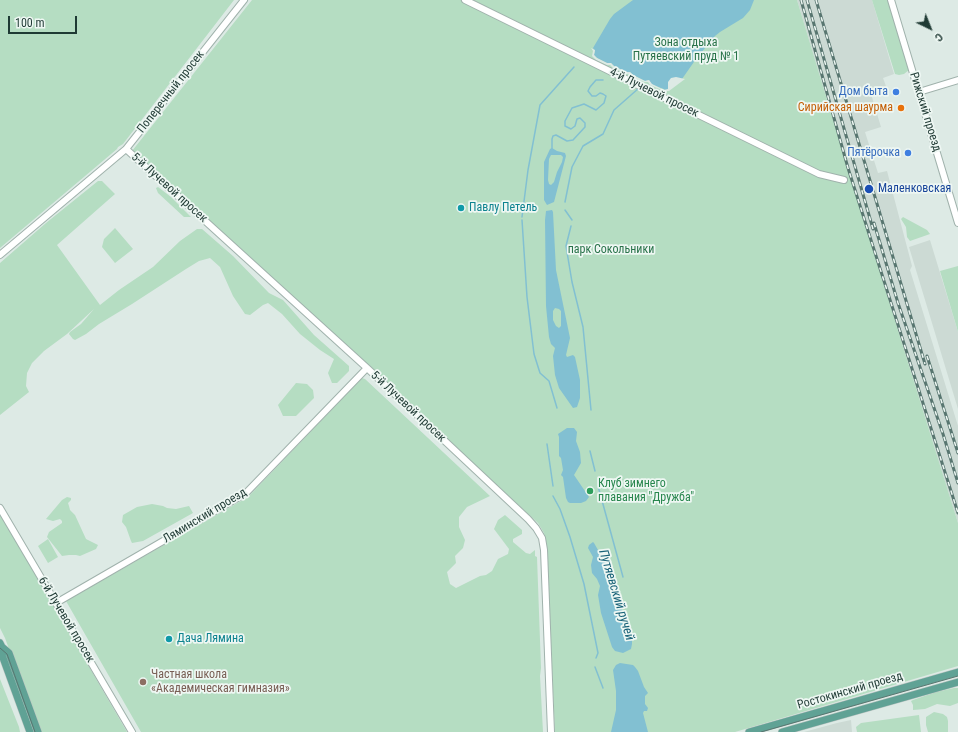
<!DOCTYPE html>
<meta charset="utf-8">
<style>
body{margin:0}
#map{position:relative;width:958px;height:732px;overflow:hidden;background:#ddeae5;font-family:"Roboto Condensed",sans-serif}
canvas{display:block}
.north{position:absolute;left:910px;top:8px;width:40px;height:40px;-webkit-text-stroke:3px #eef7f3;paint-order:stroke;rotate:137deg;font-size:11px;font-weight:700;line-height:16px;text-align:center;color:#1f3a34}
.north::after{content:'';display:block;margin:auto;width:14px;height:18px;background:#1f3a34;clip-path:polygon(50% 0,100% 100%,50% 72%,0 100%)}
.scale{position:absolute;left:8px;top:16px;width:69px;height:18px;box-sizing:border-box;border:2px solid #1f3a34;border-top:0;padding-left:5px;font-size:12px;line-height:14px;white-space:nowrap;color:#1f3a34;-webkit-text-stroke:3px #eef7f3;paint-order:stroke}
</style>
<div id="map">
<canvas width="958" height="732"></canvas>
<div class="north">С</div>
<div class="scale">100 m</div>
</div>
<script>
const c = document.querySelector('canvas').getContext('2d');
c.lineJoin = 'round';
function fillPath(path, color) { c.fillStyle = color; c.fill(path, 'evenodd'); }
const toPath = rows => new Path2D(rows.map(r => 'M' + r).join(''));
function trace(path, color, width, dash) { c.strokeStyle = color; c.lineWidth = width; c.lineCap = dash ? 'butt' : 'round'; c.setLineDash(dash || []); c.stroke(path); }
function drawText(font, color, halo, rows, align = 'center') {
  c.font = font + ' "Roboto Condensed",sans-serif'; c.lineWidth = 3.5; c.setLineDash([]); c.textBaseline = 'middle'; c.strokeStyle = halo; c.fillStyle = color; for (const [text, x, y, turn = 0] of rows) {
    c.save(); c.translate(x, y); c.rotate((+turn || 0) * Math.PI / 180); c.textAlign = isNaN(turn) ? turn : align; if (halo) c.strokeText(text, 0, 0); c.fillText(text, 0, 0); c.restore();
  }
}
fillPath(toPath([
 [797,0,872,0,894,74,883,78,887,89,871,94,881,127,865,132,878,173,887,171,912,266,910,270,958,426,958,523,850,176],
 [930,240,958,332,958,409,909,247],
 [851,720,852,732,804,732,837,723]
]), '#ccdad4');
fillPath(toPath([
 [0,0,234,0,123,144,118,147,117,149,0,248],
 [252,0,797,0,850,176,958,523,958,666,735,732,555,732,546,544,544,533,538,523,132,151],
 [872,0,888,0,909,70,904,74,899,75,895,74],
 [98,181,102,181,115,194,57,245,100,305,119,290,153,267,180,241,197,229,202,229,233,256,269,293,283,300,314,335,349,366,349,371,337,383,332,383,328,373,334,359,320,350,300,334,282,314,268,303,263,305,250,315,245,314,233,296,220,267,210,258,199,261,186,269,132,304,99,324,86,334,75,340,73,339,69,334,70,332,81,324,94,309,67,334,44,351,32,363,27,373,26,386,29,392,0,415,0,263,46,223],
 [158,187,171,197,191,217,184,217,158,193,156,188],
 [903,217,927,230,930,234,910,241,907,237,906,227,901,219],
 [115,228,133,249,115,263,102,247,104,239],
 [958,266,958,332,940,271],
 [362,378,365,379,490,496,467,507,459,517,459,527,465,540,463,548,455,556,456,563,447,572,450,584,456,588,480,576,486,575,492,571,498,559,508,554,509,549,494,529,498,520,505,515,522,530,522,534,513,539,513,542,526,553,530,554,535,550,535,556,537,557,541,668,540,676,543,732,141,732,66,601,248,497],
 [296,383,307,384,313,390,314,398,296,416,283,416,278,405],
 [67,497,71,498,71,500,68,503,69,506,70,510,75,515,86,539,98,545,96,549,80,556,76,555,69,555,62,556,47,537,49,532,62,523,62,521,60,519,53,521,46,519,62,500],
 [152,504,163,506,167,508,176,509,189,506,193,513,143,541,132,543,131,541,126,527,122,522,123,515,137,507],
 [0,514,127,732,39,732,5,638,0,628],
 [48,539,58,557,48,563,38,546],
 [0,679,19,727,20,732,0,732],
 [954,688,958,688,958,703,950,706,937,704,925,709,913,710,913,705,911,701,913,700,936,692],
 [934,712,943,714,947,717,948,721,948,732,928,732,926,725,926,717],
 [919,715,921,732,857,732,856,727,861,723]
]), '#b5ddc2');
fillPath(toPath([
 [633,0,754,0,750,10,743,18,720,32,715,36,696,59,682,79,666,90,651,84,649,80,645,81,633,75,630,72,626,72,614,66,611,63,607,63,597,58,594,55,595,51,593,48,610,19,614,14],
 [552,148,557,151,565,153,566,156,554,202,547,205,544,200,544,162,550,149],
 [561,155,563,157,562,162,557,172,554,182,551,185,549,184,548,180,549,159,551,155],
 [552,210,553,212,556,270,570,338,566,355,567,357,573,355,575,357,580,380,580,398,577,407,573,408,559,388,555,375,553,356,555,348,551,344,549,337,546,306,545,220,546,211],
 [555,308,559,309,561,311,561,326,559,328,556,326,553,320,553,311],
 [567,428,574,428,577,432,576,441,580,452,581,463,574,475,589,497,586,501,581,503,570,503,568,502,566,498,563,477,561,475,563,470,561,458,559,456,559,437,558,434],
 [593,542,594,543,598,550,604,555,611,577,608,581,609,586,611,590,615,591,632,639,632,644,631,649,623,653,615,651,612,647,601,613,598,595,600,586,597,579,592,573,591,565,593,557,588,548,589,545],
 [620,663,633,665,635,667,638,671,644,687,648,693,645,696,645,704,648,708,647,711,644,711,643,713,648,732,611,732,616,710,616,691,613,670,616,665]
]), '#82c0d2');
fillPath(toPath([
 [591,48,595,50,594,55,597,58,607,63,611,63,614,66,626,72,630,72,633,75,645,81,649,80,652,84,664,90,668,89,668,82,671,78,676,77,685,79,669,91,664,91,650,85,648,82,644,82,632,77,629,74,626,74,613,68,610,65,607,65,596,60,592,56,593,51]
]), '#ddeae5');
trace(toPath([
 [552,150,552,139,553,136,556,135,567,141,573,140,585,127,585,123,580,118,577,119,575,126,571,129,565,126,565,121,572,108,584,104,596,110,604,103,606,96,603,94,600,93,596,96,592,96,588,91,590,87,596,80,603,80],
 [565,202,572,167,583,146,603,134,614,110,639,88],
 [565,210,572,220],
 [522,217,528,170,540,105,574,67],
 [522,220,527,297,534,354,540,373,549,381,557,408],
 [571,226,566,246,572,282,583,327,591,410],
 [547,444,553,486],
 [590,451,595,471],
 [598,486,623,577],
 [553,496,560,509,570,537,584,584,598,653,596,658],
 [595,667,603,688]
]), '#82c0d2', 1.5);
const minor = toPath([
 [465,0,819,174,844,180],
 [891,0,958,223],
 [919,92,958,80],
 [126,149,367,368,528,519,536,528,542,538,544,550,551,732],
 [0,255,126,149,244,0],
 [0,508,132,732],
 [56,603,246,493,367,368]
]);
const major = toPath([
 [0,643,2,647,9,653,38,732],
 [2,647,2,655,30,732],
 [749,732,958,672],
 [782,732,958,682]
]);
trace(minor, '#a0b2ac', 8);
trace(major, '#bcc4c2', 8);
trace(minor, '#fff', 6);
trace(major, '#60a295', 7);
trace(toPath([
 [0,648,7,654,35,732],
 [761,732,958,676]
]), '#587670', 1);
const rail = toPath([
 [801,0,848,168,958,513],
 [807,0,873,229],
 [816,0,925,364],
 [874,223,898,303,943,434,958,483],
 [927,356,958,453]
]);
trace(rail, '#587670', 3);
trace(rail, '#eef7f3', 1.5, [4.5]);
for (const [x, y, r, color] of [
 [896,92,4,"#3f7fe0"],
 [901,108,4,"#e8710a"],
 [908,153,4,"#3f7fe0"],
 [869,189,5,"#1a4fb4"],
 [461,208,4,"#0f9aa8"],
 [590,491,4,"#2e9e5b"],
 [169,639,4,"#0f9aa8"],
 [143,682,4,"#8d6e63"]
]) { const dot = new Path2D(); dot.arc(x, y, r, 0, 2 * Math.PI); c.fillStyle = color; c.fill(dot); trace(dot, '#eef7f3', 1.5); }
drawText('12px', '#287249', '#eef7f3', [
 ["Зона отдыха",686,43],
 ["Путяевский пруд № 1",686,57],
 ["парк Сокольники",611,250]
]);
drawText('12px', '#1f3a34', '#eef7f3', [
 ["Поперечный просек",171,92,-52],
 ["4-й Лучевой просек",654,93,26],
 ["Рижский проезд",925,112,73],
 ["5-й Лучевой просек",169,188,42],
 ["5-й Лучевой просек",408,407,43],
 ["Ляминский проезд",205,516,-31],
 ["6-й Лучевой просек",66,620,59],
 ["Ростокинский проезд",850,691,-16]
]);
drawText('12px', '#366cbe', '#eef7f3', [
 ["Дом быта",888,92],
 ["Пятёрочка",900,153]
], 'right');
drawText('12px', '#c56008', '#eef7f3', [
 ["Сирийская шаурма",893,108]
], 'right');
drawText('12px', '#164399', '#eef7f3', [
 ["Маленковская",878,189]
], 'left');
drawText('12px', '#0d838f', '#eef7f3', [
 ["Павлу Петель",469,208],
 ["Дача Лямина",177,639]
], 'left');
drawText('12px', '#27864d', '#eef7f3', [
 ["Клуб зимнего",598,484],
 ["плавания \"Дружба\"",598,498]
], 'left');
drawText('12px', '#785e54', '#eef7f3', [
 ["Частная школа",151,675],
 ["«Академическая гимназия»",151,689]
], 'left');
drawText('italic 13px', '#176177', '#eef7f3', [
 ["Путяевский ручей",616,595,73]
]);
</script>
